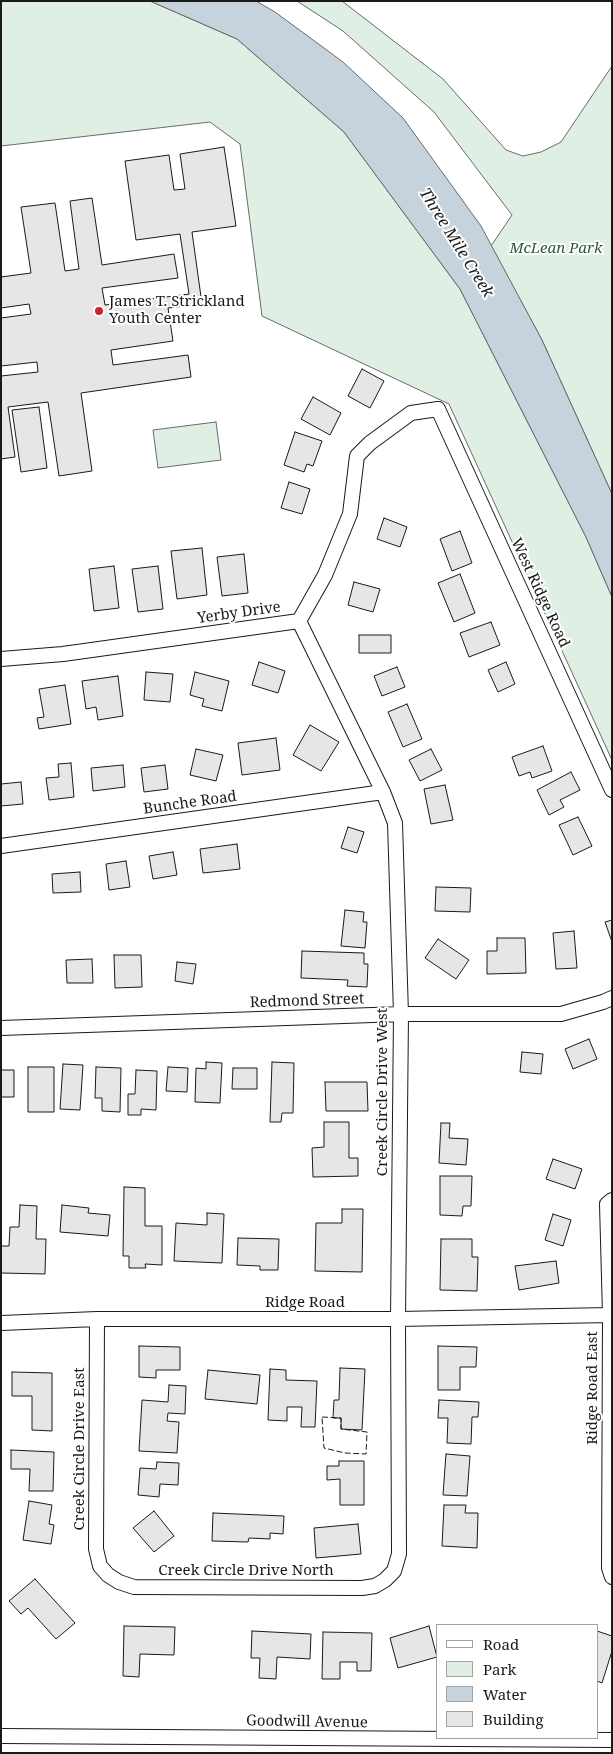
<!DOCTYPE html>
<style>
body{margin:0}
#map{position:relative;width:613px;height:1754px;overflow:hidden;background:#fff;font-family:"Noto Serif",serif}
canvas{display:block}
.frame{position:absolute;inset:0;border:2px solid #1a1a1a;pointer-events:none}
.legend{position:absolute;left:436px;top:1624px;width:162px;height:115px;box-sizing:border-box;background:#fff;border:1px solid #a3a3a3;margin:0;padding:6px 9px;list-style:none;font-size:15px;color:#1a1a1a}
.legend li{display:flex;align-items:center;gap:10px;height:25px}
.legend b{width:25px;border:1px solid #a3a3a3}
</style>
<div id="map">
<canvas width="613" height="1754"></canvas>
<div class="frame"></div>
<ul class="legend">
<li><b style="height:6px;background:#fff"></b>Road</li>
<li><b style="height:14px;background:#e0efe3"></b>Park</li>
<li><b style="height:14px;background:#c6d2dc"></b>Water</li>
<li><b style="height:14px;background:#e6e6e6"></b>Building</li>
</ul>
</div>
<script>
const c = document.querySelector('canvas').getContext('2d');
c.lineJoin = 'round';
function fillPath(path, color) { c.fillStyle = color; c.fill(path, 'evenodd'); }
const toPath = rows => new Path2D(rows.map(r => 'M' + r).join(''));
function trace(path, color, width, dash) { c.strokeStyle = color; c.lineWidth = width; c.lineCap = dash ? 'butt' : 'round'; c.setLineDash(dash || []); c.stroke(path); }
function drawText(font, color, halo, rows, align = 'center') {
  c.font = font + ' "Noto Serif",serif'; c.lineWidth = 4; c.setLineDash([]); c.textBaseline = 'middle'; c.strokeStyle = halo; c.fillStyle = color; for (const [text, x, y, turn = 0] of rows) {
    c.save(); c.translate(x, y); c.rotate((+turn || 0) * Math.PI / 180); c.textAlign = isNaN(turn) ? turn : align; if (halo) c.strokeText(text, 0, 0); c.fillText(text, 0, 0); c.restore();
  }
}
const green = toPath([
 [1,1,150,1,237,39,344,132,460,289,586,537,612,597,612,760,449,404,262,316,240,144,210,122,1,146,1,1],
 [297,1,342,1,443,79,506,150,523,156,541,152,561,142,612,66,612,494,542,340,491,246,512,215,434,112,343,31,297,1],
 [216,422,221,460,158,468,153,430,216,422]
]);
fillPath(green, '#e0efe3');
trace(green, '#6a6a6a', 1);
const water = toPath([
 [150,1,256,1,275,12,343,62,403,118,481,226,542,340,612,494,612,597,586,537,460,289,344,132,237,39,150,1]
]);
fillPath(water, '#c6d2dc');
trace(water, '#6a6a6a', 1);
const building = toPath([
 [224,147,236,226,192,232,202,304,168,308,173,341,111,350,113,365,188,355,191,377,81,393,92,471,59,476,48,402,8,407,15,457,1,459,1,376,38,372,37,362,1,366,1,318,31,314,29,304,1,308,1,277,31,273,21,207,55,203,65,271,79,269,70,201,92,198,102,265,174,254,178,278,102,288,105,305,189,294,180,234,136,240,125,161,169,155,174,190,185,189,180,154,224,147],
 [362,369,384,381,370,408,348,396,362,369],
 [313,397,341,413,330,435,301,419,313,397],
 [39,407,47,468,21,472,12,410,39,407],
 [295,432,322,441,313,466,307,464,304,472,284,465,295,432],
 [289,482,310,489,302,514,281,508,289,482],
 [384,518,407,527,400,547,377,539,384,518],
 [460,531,472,563,452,571,440,539,460,531],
 [202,548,207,595,177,599,171,551,202,548],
 [244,554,248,593,222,596,217,557,244,554],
 [114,566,119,608,94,611,89,569,114,566],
 [158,566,163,609,138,612,132,569,158,566],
 [460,574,475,613,454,622,438,583,460,574],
 [354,582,380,589,373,612,348,605,354,582],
 [491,622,500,645,469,657,460,633,491,622],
 [359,635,391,635,391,653,359,653,359,635],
 [259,662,285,671,278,693,252,685,259,662],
 [506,662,515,684,498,692,488,670,506,662],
 [397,667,405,687,382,696,374,676,397,667],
 [146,672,173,674,170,702,144,700,146,672],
 [195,672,229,681,222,711,202,706,204,699,190,695,195,672],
 [118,676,123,716,98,720,96,707,86,709,82,681,118,676],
 [65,685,71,724,39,729,37,718,44,717,39,689,65,685],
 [407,704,422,739,403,747,388,712,407,704],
 [310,725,339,742,321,771,293,755,310,725],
 [276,738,280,770,242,775,238,743,276,738],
 [543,746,552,771,532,778,530,772,519,776,512,757,543,746],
 [196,749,223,755,216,781,190,775,196,749],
 [431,749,442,770,420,781,409,760,431,749],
 [71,763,74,797,49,800,46,778,59,777,58,764,71,763],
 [123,765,125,787,93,791,91,768,123,765],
 [165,765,168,789,144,792,141,768,165,765],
 [571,772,580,790,560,800,564,807,549,815,537,790,571,772],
 [21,782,23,804,1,806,1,784,21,782],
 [445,785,453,820,431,824,424,789,445,785],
 [578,817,592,846,573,855,559,825,578,817],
 [348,827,364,832,357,853,341,848,348,827],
 [237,844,240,869,203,873,200,849,237,844],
 [173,852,177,875,153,879,149,856,173,852],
 [126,861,130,887,109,890,106,864,126,861],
 [80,872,81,892,53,893,52,874,80,872],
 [436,887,471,888,470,912,435,911,436,887],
 [345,910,364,912,363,922,367,922,365,948,341,946,345,910],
 [612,920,612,942,605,922,612,920],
 [574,931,577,968,556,969,553,933,574,931],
 [497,938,525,938,526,973,487,974,487,951,497,951,497,938],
 [438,939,469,960,456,979,425,958,438,939],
 [302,951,364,953,364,964,368,964,367,987,347,986,348,980,301,978,302,951],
 [114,955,141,955,142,987,115,988,114,955],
 [92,959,93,983,67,983,66,960,92,959],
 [177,962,196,964,193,984,175,981,177,962],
 [589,1039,597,1059,573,1069,565,1049,589,1039],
 [522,1052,543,1054,541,1074,520,1072,522,1052],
 [206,1062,222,1063,220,1103,195,1102,196,1068,206,1069,206,1062],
 [272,1062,294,1063,293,1113,282,1113,281,1122,270,1122,272,1062],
 [63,1064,83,1065,80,1110,60,1109,63,1064],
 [28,1067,54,1067,54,1112,28,1112,28,1067],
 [96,1067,121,1068,120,1112,102,1111,102,1098,95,1098,96,1067],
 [168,1067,188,1068,187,1092,166,1091,168,1067],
 [233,1068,257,1068,257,1089,232,1089,233,1068],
 [1,1070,14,1070,14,1097,1,1097,1,1070],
 [136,1070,157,1071,156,1110,141,1109,141,1115,128,1115,128,1094,135,1094,136,1070],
 [325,1082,367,1082,368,1111,326,1111,325,1082],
 [324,1122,349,1122,349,1158,358,1158,358,1176,313,1177,312,1148,324,1147,324,1122],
 [441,1123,450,1123,449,1138,468,1139,466,1165,439,1163,441,1123],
 [553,1159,582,1169,575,1189,546,1179,553,1159],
 [440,1176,472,1176,471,1206,463,1206,462,1216,440,1215,440,1176],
 [124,1187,145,1188,145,1226,162,1226,162,1265,145,1264,146,1268,129,1268,129,1256,123,1256,124,1187],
 [20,1205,37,1206,36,1239,46,1239,45,1274,1,1273,1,1246,9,1246,10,1227,19,1227,20,1205],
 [62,1205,89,1208,88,1213,110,1215,108,1236,60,1232,62,1205],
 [342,1209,363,1209,362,1272,315,1271,316,1223,342,1223,342,1209],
 [207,1213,224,1214,222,1263,174,1261,176,1223,207,1225,207,1213],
 [553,1214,571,1220,563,1246,545,1240,553,1214],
 [238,1238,279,1239,278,1270,260,1270,260,1266,237,1265,238,1238],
 [441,1239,472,1239,472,1257,478,1257,477,1291,440,1290,441,1239],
 [556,1261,559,1283,519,1290,515,1266,556,1261],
 [139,1346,180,1347,180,1370,156,1370,156,1378,139,1377,139,1346],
 [438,1346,477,1347,476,1367,460,1367,460,1390,438,1390,438,1346],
 [340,1368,365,1369,362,1430,341,1429,341,1418,333,1418,334,1400,339,1400,340,1368],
 [270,1369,286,1370,286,1380,317,1381,315,1427,301,1427,302,1407,287,1407,287,1421,268,1420,270,1369],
 [208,1370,260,1375,257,1404,205,1399,208,1370],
 [12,1372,52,1373,52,1431,32,1430,32,1396,12,1396,12,1372],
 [169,1385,186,1386,185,1414,168,1413,167,1421,179,1422,177,1453,139,1451,142,1400,168,1402,169,1385],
 [439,1400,479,1402,478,1417,472,1417,471,1444,447,1443,448,1418,438,1418,439,1400],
 [11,1450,54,1452,53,1491,29,1491,30,1469,11,1469,11,1450],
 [446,1454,470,1456,467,1496,443,1495,446,1454],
 [339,1461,364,1461,364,1505,340,1505,340,1479,327,1480,327,1466,339,1466,339,1461],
 [157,1462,179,1463,178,1485,160,1484,159,1497,138,1495,140,1468,156,1469,157,1462],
 [29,1501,52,1505,49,1524,54,1525,51,1544,23,1540,29,1501],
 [444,1505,466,1505,465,1513,478,1513,477,1548,442,1546,444,1505],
 [154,1511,174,1536,154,1552,133,1528,154,1511],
 [213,1513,284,1516,283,1534,270,1533,270,1539,249,1538,248,1542,212,1541,213,1513],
 [358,1524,361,1554,316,1558,314,1528,358,1524],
 [35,1579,75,1623,56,1639,28,1608,21,1614,9,1601,35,1579],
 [124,1626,175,1627,174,1655,140,1654,139,1677,123,1676,124,1626],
 [429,1626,437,1657,398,1668,390,1638,429,1626],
 [252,1631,311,1634,310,1659,277,1657,276,1679,259,1678,260,1658,251,1658,252,1631],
 [597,1631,612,1636,612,1651,602,1683,597,1681,597,1631],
 [323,1632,372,1633,371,1671,357,1671,357,1662,340,1662,340,1679,322,1679,323,1632]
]);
fillPath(building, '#e6e6e6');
trace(building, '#1a1a1a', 1);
const street = toPath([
 [1,659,63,654,299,621,325,575,350,514,357,456,370,443,411,413,438,409,612,790],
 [1,846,383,792],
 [1,1028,401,1014,561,1014,603,1002,612,998],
 [612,1200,607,1204,610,1315,609,1568,612,1577],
 [97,1319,96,1549,100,1566,108,1575,119,1582,134,1587,362,1588,375,1586,385,1580,394,1571,399,1554,398,1319,401,1014,395,823,383,792,299,621],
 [1,1323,97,1319,398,1319,610,1315],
 [1,1736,612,1740]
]);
trace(street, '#1a1a1a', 16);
trace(street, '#fff', 14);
trace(toPath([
 [322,1417,341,1418,341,1429,367,1432,366,1454,345,1453,324,1448,322,1417]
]), '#1a1a1a', 1, [6, 2.5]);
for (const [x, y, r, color] of [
 [99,311,5,"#c62828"]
]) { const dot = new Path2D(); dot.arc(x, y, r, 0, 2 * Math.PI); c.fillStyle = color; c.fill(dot); trace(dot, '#fff', 2); }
drawText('italic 15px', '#2b5a34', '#fff', [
 ["McLean Park",556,249]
]);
drawText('15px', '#1a1a1a', '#fff', [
 ["James T. Strickland",109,302],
 ["Youth Center",109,319]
], 'left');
drawText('15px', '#1a1a1a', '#fff', [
 ["West Ridge Road",540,593,65],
 ["Yerby Drive",239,613,-8],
 ["Bunche Road",190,803,-8],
 ["Redmond Street",307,1001,-2],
 ["Creek Circle Drive West",383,1092,-90],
 ["Ridge Road",305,1303],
 ["Ridge Road East",593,1388,-90],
 ["Creek Circle Drive East",80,1449,-90],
 ["Creek Circle Drive North",246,1571],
 ["Goodwill Avenue",307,1722,1]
]);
drawText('italic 16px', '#1a1a1a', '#fff', [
 ["Three Mile Creek",456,243,58]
]);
</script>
